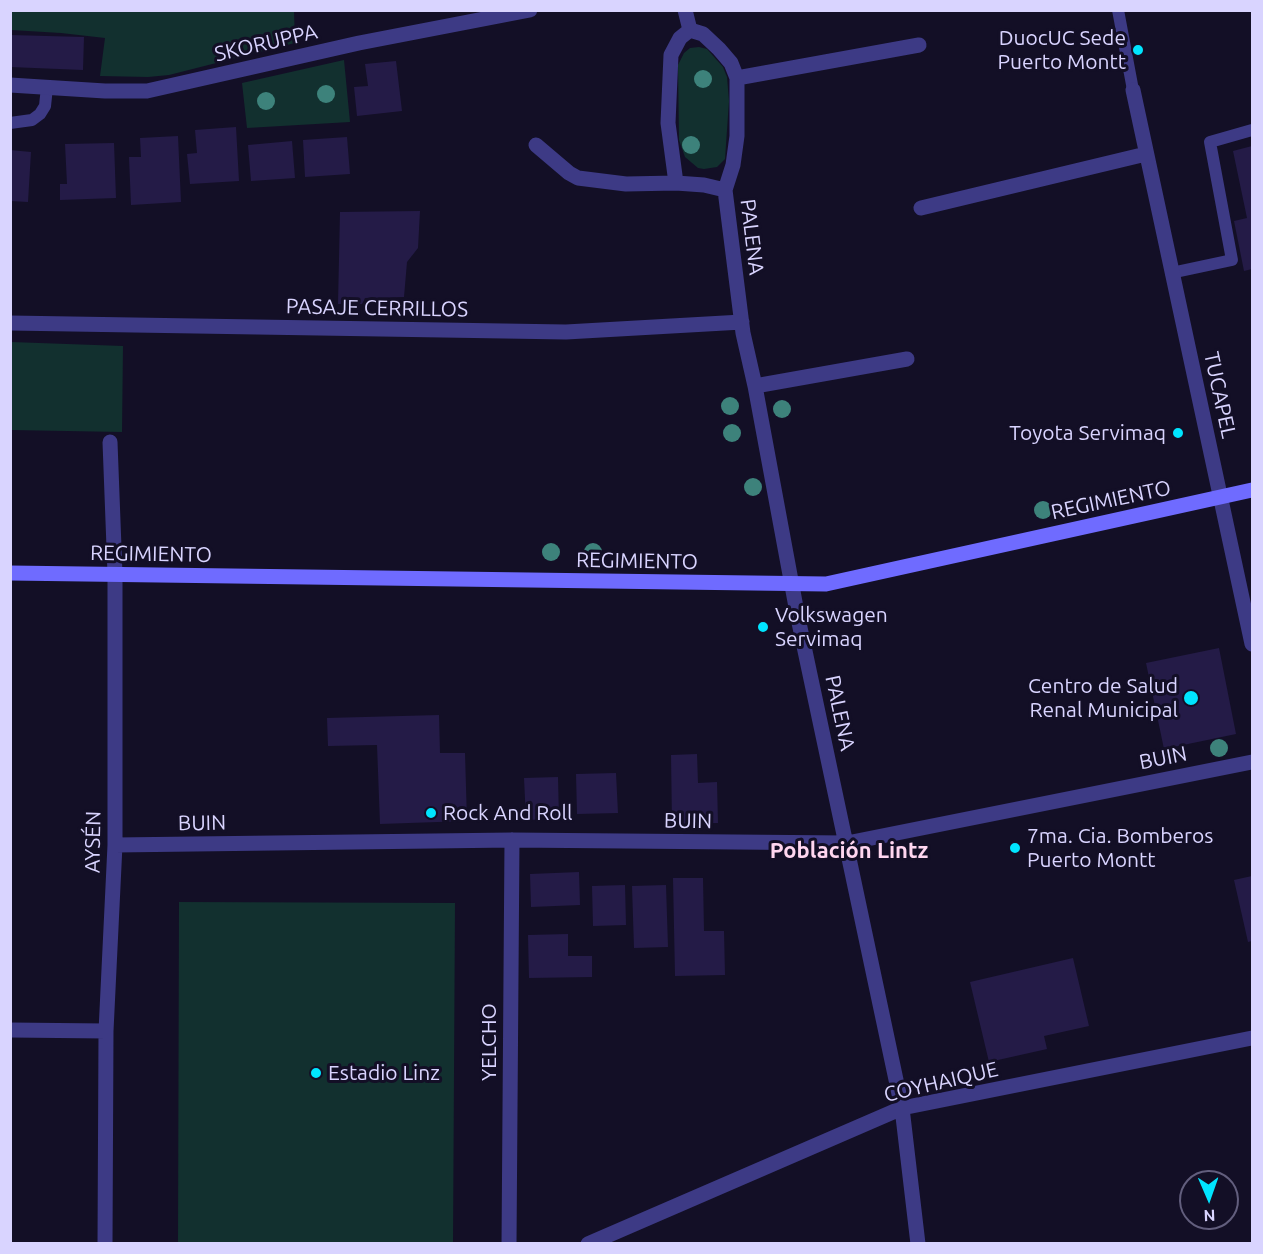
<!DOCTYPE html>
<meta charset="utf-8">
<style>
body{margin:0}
#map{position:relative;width:1263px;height:1254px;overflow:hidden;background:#130f26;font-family:Ubuntu,sans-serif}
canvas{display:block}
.frame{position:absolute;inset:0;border:12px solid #d9d4ff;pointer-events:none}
.north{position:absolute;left:1179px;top:1170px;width:60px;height:60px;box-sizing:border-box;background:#130f26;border:2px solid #625e7d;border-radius:50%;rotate:178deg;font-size:16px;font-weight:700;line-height:24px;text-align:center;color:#d9d4ff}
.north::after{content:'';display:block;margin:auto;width:21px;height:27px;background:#00e5ff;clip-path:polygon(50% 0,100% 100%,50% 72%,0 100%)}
</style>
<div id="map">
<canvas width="1263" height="1254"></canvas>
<div class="frame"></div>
<div class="north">N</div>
</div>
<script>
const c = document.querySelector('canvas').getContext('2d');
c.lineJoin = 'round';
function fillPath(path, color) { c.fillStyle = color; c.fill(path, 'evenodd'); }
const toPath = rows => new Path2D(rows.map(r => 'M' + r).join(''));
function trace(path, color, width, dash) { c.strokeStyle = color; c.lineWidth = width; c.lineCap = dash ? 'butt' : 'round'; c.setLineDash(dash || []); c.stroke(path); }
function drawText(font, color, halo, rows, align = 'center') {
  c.font = font + ' Ubuntu,sans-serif'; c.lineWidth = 6; c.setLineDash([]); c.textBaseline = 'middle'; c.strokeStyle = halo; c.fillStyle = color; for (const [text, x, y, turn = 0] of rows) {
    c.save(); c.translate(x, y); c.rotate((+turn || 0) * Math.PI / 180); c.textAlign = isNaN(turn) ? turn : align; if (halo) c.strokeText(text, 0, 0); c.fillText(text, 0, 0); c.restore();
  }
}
fillPath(toPath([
 [294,11,295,43,169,75,148,77,100,76,105,38,61,33,11,30,11,11],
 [699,47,707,49,723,67,727,77,729,101,725,159,717,167,704,169,698,168,685,157,679,140,678,65,684,53,690,48],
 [344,60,350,122,247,128,242,83],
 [11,342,123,346,122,432,11,430],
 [179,902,455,903,453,1243,178,1243]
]), '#12302f');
fillPath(toPath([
 [10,35,84,37,83,70,10,67],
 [396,61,402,111,357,116,354,87,368,86,365,64],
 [236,127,239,181,190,184,187,154,197,153,195,130],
 [178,136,181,202,131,205,129,157,141,157,140,138],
 [347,137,350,174,305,177,303,140],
 [292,141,295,178,251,181,248,145],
 [114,143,116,198,60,200,60,184,67,184,65,144],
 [1252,146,1252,269,1244,271,1234,221,1247,218,1233,151],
 [10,150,31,152,28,202,10,201],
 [420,211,418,248,407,262,404,297,365,298,362,304,338,304,340,212],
 [1219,648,1236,734,1164,749,1146,663],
 [439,715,440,753,465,753,467,821,380,824,377,745,328,746,327,718],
 [697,754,698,783,717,782,718,823,672,824,671,755],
 [616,773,618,813,577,814,576,774],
 [558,777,559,819,526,820,524,778],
 [579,872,580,905,531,907,530,874],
 [1252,876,1252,941,1248,942,1234,880],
 [673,878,703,878,704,931,724,931,725,975,675,976],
 [625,885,626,925,593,926,592,886],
 [666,885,668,947,634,948,632,886],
 [568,934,568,956,592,956,592,977,529,978,528,935],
 [1073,958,1089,1026,1044,1036,1047,1049,989,1062,970,982]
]), '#241b47');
trace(toPath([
 [1118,10,1133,90],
 [10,123,32,120,40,114,45,106,47,87],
 [1171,273,1232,260,1210,142,1252,130]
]), '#3d3a85', 12);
trace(toPath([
 [685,10,690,30],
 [690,30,703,34,719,49,731,63,737,78,737,136,733,165,725,190,743,333,755,386,798,618,902,1108,918,1244],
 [690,30,680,38,671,55,668,123,676,183,704,185,725,190],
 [737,78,919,45],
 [10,85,105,91,147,91,359,43,530,10],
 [1133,90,1252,644],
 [536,145,569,173,578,178,626,184,676,183],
 [921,208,1146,154],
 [10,323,566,332,742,322],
 [755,386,907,359],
 [115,845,512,840,847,843,1252,762],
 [10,1030,106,1031],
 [105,1244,106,1031,115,845,115,574,110,442],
 [509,1244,512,840],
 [588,1244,902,1108,1252,1038]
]), '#3d3a85', 15);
trace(toPath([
 [10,573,826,584,1252,490]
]), '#6f6bff', 15);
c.fillStyle = '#3d827b';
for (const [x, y] of [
 [703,79],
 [326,94],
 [266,101],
 [691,145],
 [730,406],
 [782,409],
 [732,433],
 [753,487],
 [1043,510],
 [551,552],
 [593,552],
 [1219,748]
]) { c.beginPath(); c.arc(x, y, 9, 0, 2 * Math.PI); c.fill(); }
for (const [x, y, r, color] of [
 [1138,50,6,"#00e5ff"],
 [1178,433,6,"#00e5ff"],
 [763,627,6,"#00e5ff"],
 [1191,698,8,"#00e5ff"],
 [431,813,6,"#00e5ff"],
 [1015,848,6,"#00e5ff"],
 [316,1073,6,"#00e5ff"]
]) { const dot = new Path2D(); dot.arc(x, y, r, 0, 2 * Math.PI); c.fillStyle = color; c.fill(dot); trace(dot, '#130f26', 2); }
drawText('21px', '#d9d4ff', '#130f26', [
 ["DuocUC Sede",1126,38,"right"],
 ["Puerto Montt",1126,62,"right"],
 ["Toyota Servimaq",1166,433,"right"],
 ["Volkswagen",775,615],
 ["Servimaq",775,639],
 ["Centro de Salud",1178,686,"right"],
 ["Renal Municipal",1178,710,"right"],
 ["Rock And Roll",443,813],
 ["7ma. Cia. Bomberos",1027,836],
 ["Puerto Montt",1027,860],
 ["Estadio Linz",328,1073]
], 'left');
drawText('21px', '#d9d4ff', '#130f26', [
 ["SKORUPPA",266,43,-13],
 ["PALENA",752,237,83],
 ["PASAJE CERRILLOS",377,308,1],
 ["TUCAPEL",1220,395,78],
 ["REGIMIENTO",1111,500,-12],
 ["REGIMIENTO",151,554,1],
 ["REGIMIENTO",637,561,1],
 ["PALENA",840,713,78],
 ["BUIN",1163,758,-11],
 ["BUIN",688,821,1],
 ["BUIN",202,823,-1],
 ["AYSÉN",93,842,-89],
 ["YELCHO",489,1042,-90],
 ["COYHAIQUE",941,1082,-13]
]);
drawText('bold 22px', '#ffd6f0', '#130f26', [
 ["Población Lintz",849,851]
]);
</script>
